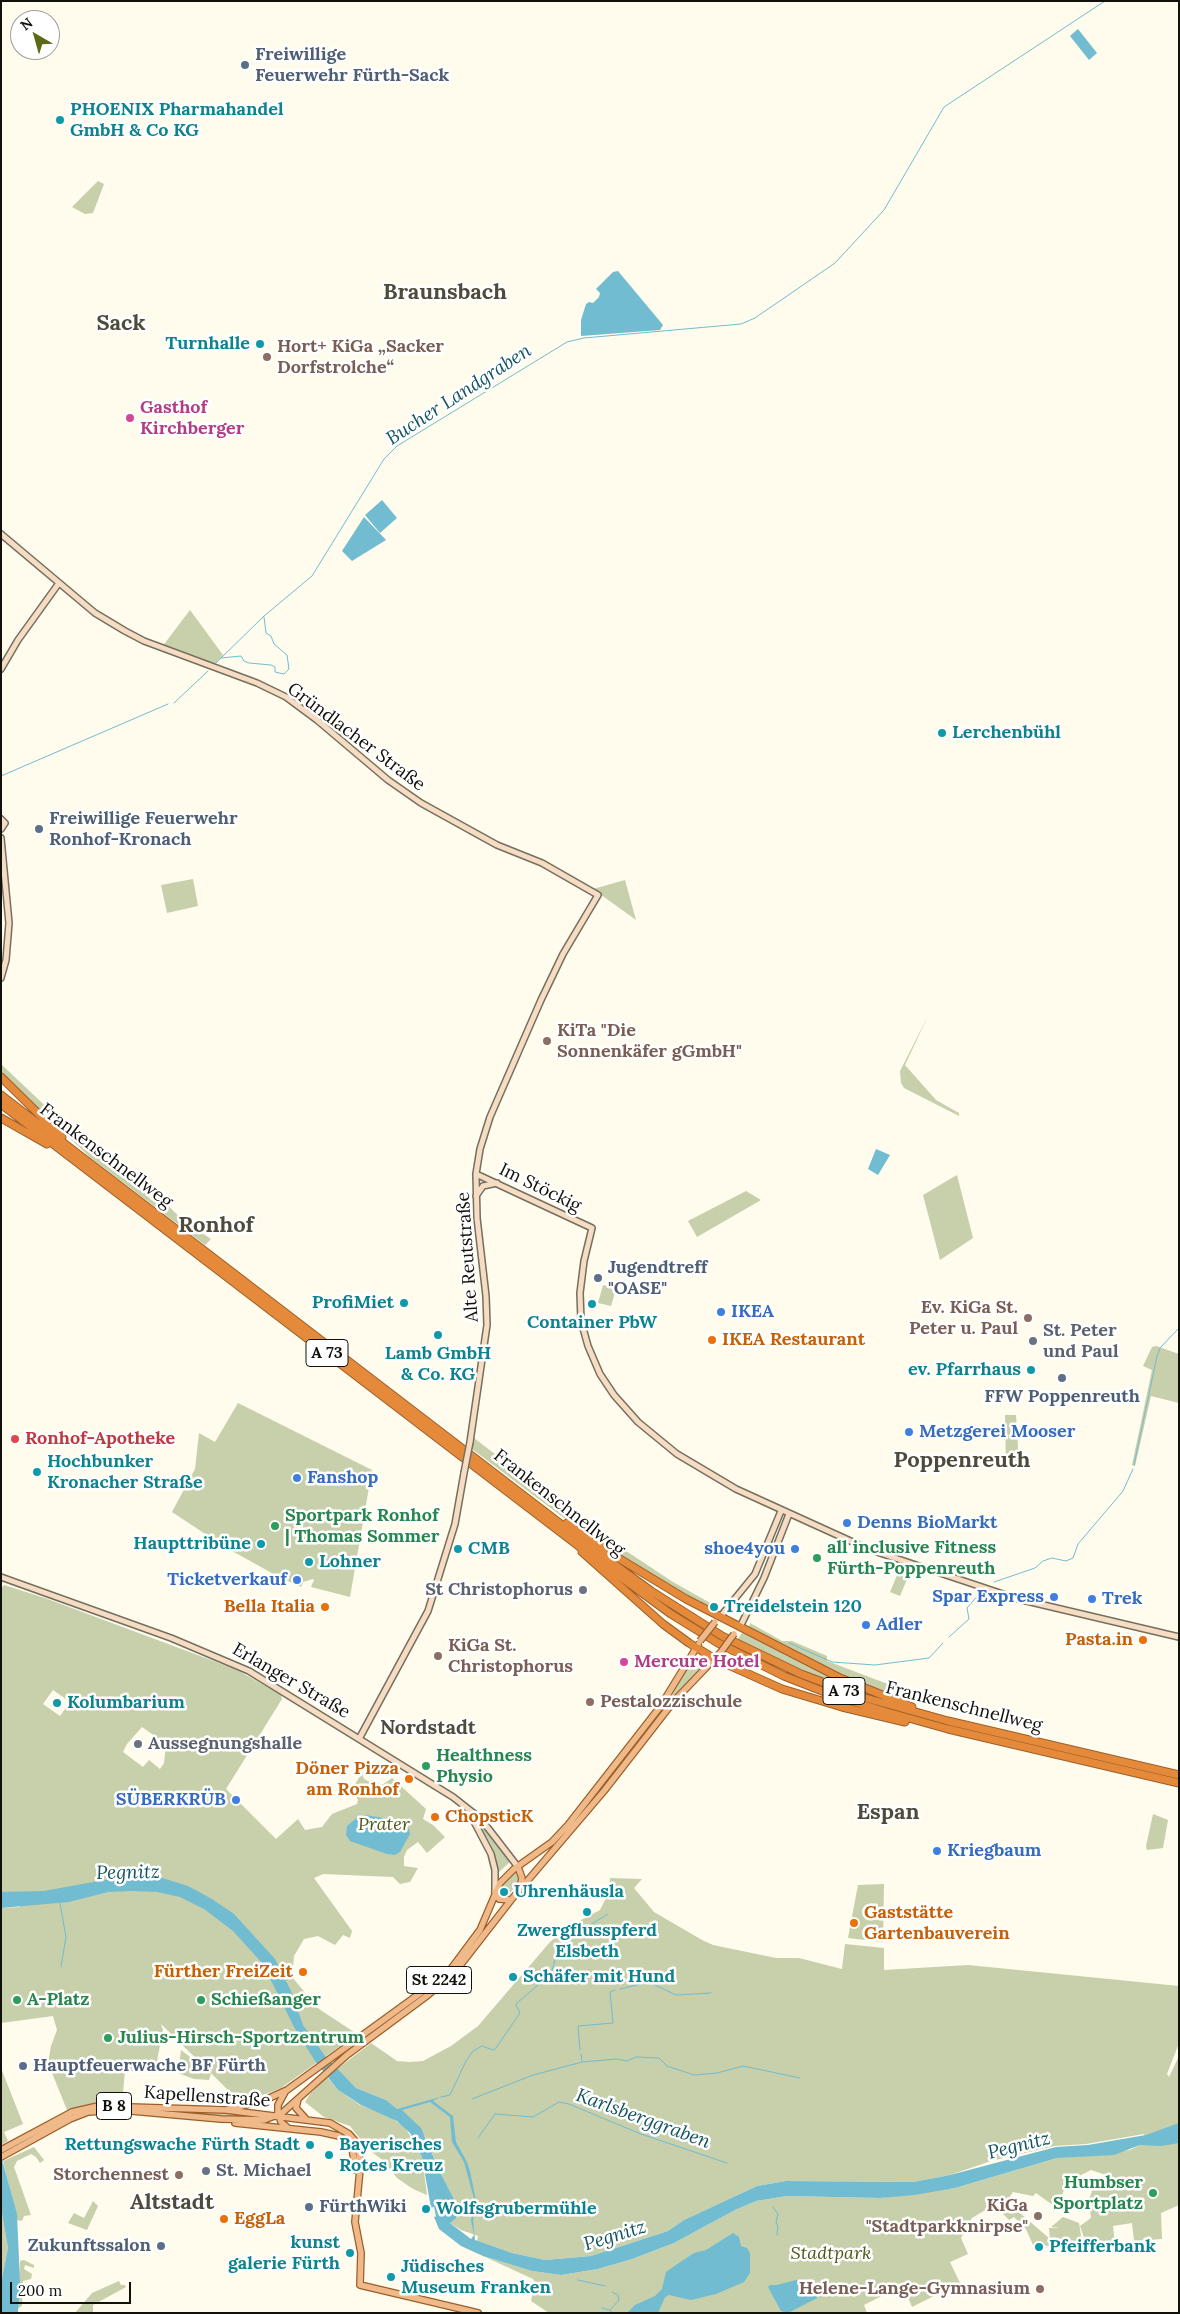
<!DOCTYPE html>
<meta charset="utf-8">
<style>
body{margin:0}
#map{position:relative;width:1180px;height:2314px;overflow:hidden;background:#fffbed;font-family:Lora,serif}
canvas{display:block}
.frame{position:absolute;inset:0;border:2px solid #11100a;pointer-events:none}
.north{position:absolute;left:10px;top:10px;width:50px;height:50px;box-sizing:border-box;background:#fff;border:1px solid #a09f9d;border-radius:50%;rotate:322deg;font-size:14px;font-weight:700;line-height:20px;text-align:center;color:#11100a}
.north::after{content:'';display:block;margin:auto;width:18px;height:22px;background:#5b6a13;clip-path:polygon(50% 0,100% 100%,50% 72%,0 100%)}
.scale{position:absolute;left:10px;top:2282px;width:121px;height:22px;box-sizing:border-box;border:2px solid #11100a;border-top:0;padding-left:6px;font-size:15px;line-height:18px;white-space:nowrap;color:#11100a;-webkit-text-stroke:4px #fff;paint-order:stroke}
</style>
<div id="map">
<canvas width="1180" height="2314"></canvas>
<div class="frame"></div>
<div class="north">N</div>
<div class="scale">200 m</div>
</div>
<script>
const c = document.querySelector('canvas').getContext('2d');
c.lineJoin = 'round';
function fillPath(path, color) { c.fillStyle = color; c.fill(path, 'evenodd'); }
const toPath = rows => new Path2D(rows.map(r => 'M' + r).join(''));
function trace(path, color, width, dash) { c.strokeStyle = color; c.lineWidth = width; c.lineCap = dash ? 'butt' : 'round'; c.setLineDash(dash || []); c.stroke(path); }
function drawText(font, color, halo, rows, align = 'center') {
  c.font = font + ' Lora,serif'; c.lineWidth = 5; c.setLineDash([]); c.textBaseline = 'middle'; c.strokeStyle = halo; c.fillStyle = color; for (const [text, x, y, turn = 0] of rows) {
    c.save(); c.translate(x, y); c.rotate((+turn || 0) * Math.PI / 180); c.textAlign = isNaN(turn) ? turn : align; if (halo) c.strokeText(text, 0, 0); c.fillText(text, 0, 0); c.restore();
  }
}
fillPath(toPath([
 [98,181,104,184,93,213,85,214,72,207],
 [190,610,223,655,213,666,162,647],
 [193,879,198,906,167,913,161,885],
 [625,880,636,920,593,889],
 [928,1016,905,1065,936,1100,959,1113,959,1116,904,1088,901,1083,900,1071],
 [1,1064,77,1136,132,1179,151,1200,166,1204,184,1221,211,1239,205,1245,91,1158,1,1074],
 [957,1175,973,1238,940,1260,923,1195],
 [746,1191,761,1200,697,1237,688,1221],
 [603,1285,616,1289,611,1306,598,1303],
 [1156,1346,1179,1354,1179,1403,1151,1396,1135,1466,1132,1465,1152,1370,1143,1366,1152,1347],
 [238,1403,372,1470,350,1597,311,1587,314,1580,313,1579,303,1582,301,1587,279,1577,225,1547,172,1512,195,1469,199,1433,215,1442],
 [1005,1415,1016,1415,1019,1465,1006,1466],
 [474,1438,593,1529,673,1582,712,1604,713,1611,588,1536,472,1449],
 [900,1568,905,1570,908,1577,900,1596,890,1592],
 [4,1585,45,1598,211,1660,239,1671,281,1695,282,1699,226,1789,276,1839,298,1819,305,1830,322,1827,332,1814,357,1804,358,1800,352,1789,362,1773,364,1779,370,1782,372,1780,382,1785,392,1778,426,1809,423,1819,433,1825,445,1837,427,1853,418,1842,407,1850,404,1857,404,1866,418,1868,410,1882,400,1884,393,1877,323,1874,314,1878,352,1931,350,1938,343,1935,335,1945,318,1936,304,1939,294,1956,292,1977,319,2009,357,2034,281,2088,246,2102,231,2104,228,2090,161,2024,163,2030,155,2071,125,2071,122,2102,94,2103,67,2110,48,2063,51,2046,57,2030,53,2016,1,2023,1,1908,20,1907,17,1892,1,1892,1,1589],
 [53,1690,70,1702,60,1716,43,1704],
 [142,1727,166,1744,164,1763,160,1769,149,1760,143,1767,123,1752,127,1744],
 [750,1623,782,1641,792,1641,827,1656,827,1661,893,1686,891,1696,856,1683,749,1628],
 [742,1633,745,1633,866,1693,816,1676,737,1640],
 [692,1659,703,1666,670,1701,669,1701],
 [1153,1814,1168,1820,1163,1848,1147,1850,1146,1846],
 [477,1820,495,1838,511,1861,498,1873,491,1845],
 [515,1872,519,1876,516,1885,507,1897,500,1898,498,1892,504,1882],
 [610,1878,642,1879,634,1888,654,1912,702,1940,713,1945,776,1958,799,1958,842,1969,845,1944,884,1948,884,1970,968,1965,1179,1986,1179,2043,1167,2074,1169,2077,1179,2056,1179,2205,1161,2213,1162,2239,1134,2241,1132,2223,1113,2226,1115,2244,1087,2246,1080,2226,1091,2218,1089,2200,1094,2185,1106,2181,1106,2175,1091,2170,1075,2178,1064,2190,1059,2202,1067,2205,1061,2211,1036,2193,1033,2196,1013,2192,1008,2199,1013,2207,1050,2239,1049,2228,1060,2228,1051,2227,1063,2217,1079,2223,1082,2242,1048,2246,1044,2245,1040,2251,1037,2249,1039,2243,1036,2241,1033,2245,1026,2229,1014,2217,1009,2220,1001,2212,1004,2209,997,2203,972,2218,961,2238,968,2254,950,2262,960,2283,912,2307,903,2285,864,2305,867,2313,549,2313,531,2301,535,2282,533,2279,483,2256,532,2271,561,2275,598,2269,632,2259,674,2243,735,2210,756,2201,787,2196,880,2198,955,2188,1057,2158,1130,2150,1140,2145,1148,2145,1144,2134,1086,2144,1055,2146,991,2161,950,2175,913,2182,786,2181,757,2186,684,2220,668,2231,591,2256,545,2260,512,2253,477,2241,478,2236,461,2230,450,2223,457,2205,440,2172,425,2136,386,2100,356,2088,337,2069,371,2043,397,2061,410,2062,423,2061,451,2046,478,2026,550,1942,566,1928,600,1910,609,1892],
 [884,1884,883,1942,848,1938,858,1885],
 [181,2050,211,2073,209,2080,194,2079,178,2073],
 [1,2068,23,2124,4,2132,8,2141,1,2145],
 [327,2077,338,2090,360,2105,389,2116,405,2127,422,2157,427,2195,413,2189,397,2178,384,2161,369,2150,350,2126,324,2117,305,2102,310,2094],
 [176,2111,225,2113,244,2115,243,2117,174,2112],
 [34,2147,44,2160,40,2163,36,2157,31,2154,17,2161,14,2167,31,2215,24,2216,22,2221,17,2220,3,2161],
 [93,2201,98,2206,87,2230,68,2223,74,2213,84,2218],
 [1,2208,8,2248,1,2283,2,2230],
 [24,2260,34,2265,34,2268,25,2265,24,2269,32,2274,31,2279,23,2281,22,2306,18,2308,20,2261],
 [119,2281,121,2285,125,2285,126,2287,93,2305,93,2313,75,2313,92,2293]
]), '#c7cfab');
fillPath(toPath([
 [1078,29,1097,53,1089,60,1070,36],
 [618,271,663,325,660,330,581,336,581,320,586,304,589,302,593,303,599,297,600,293,596,289,613,272],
 [382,500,397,518,380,533,365,515],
 [364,517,386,540,352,561,342,551],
 [876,1149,890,1155,878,1175,868,1169],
 [365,1815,390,1819,409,1829,410,1834,400,1852,395,1855,387,1854,350,1841,346,1835,347,1826,359,1816],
 [132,1875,159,1877,188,1886,212,1899,234,1914,275,1959,291,1991,303,2025,325,2056,356,2088,386,2100,397,2109,440,2097,433,2101,453,2116,456,2142,467,2162,470,2171,476,2201,473,2220,475,2240,512,2253,545,2260,591,2256,668,2231,684,2220,757,2186,786,2181,913,2182,950,2175,1056,2147,1088,2145,1146,2135,1179,2123,1179,2143,1161,2146,1140,2145,1114,2155,1057,2158,955,2188,914,2195,880,2198,787,2196,756,2201,735,2210,674,2243,632,2259,598,2269,561,2275,532,2271,483,2256,461,2246,439,2229,434,2217,443,2214,441,2204,431,2208,422,2157,410,2133,397,2121,361,2105,338,2090,315,2061,294,2027,263,1964,233,1931,204,1909,180,1897,157,1892,131,1891,108,1892,69,1902,1,1908,1,1892,44,1891],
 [430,2102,450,2117,452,2142,464,2162,475,2202,471,2220,474,2235,471,2239,450,2223,456,2218,457,2205,440,2172,421,2128,402,2110],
 [1,2156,17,2214,20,2283,18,2313,1,2313,1,2283,8,2248,1,2208],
 [733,2233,739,2237,741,2246,747,2248,750,2253,750,2273,744,2282,716,2294,691,2300,669,2295,665,2297,658,2313,627,2313,635,2305,655,2296,662,2289,666,2272,673,2267,694,2253,706,2250],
 [796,2280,803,2281,814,2290,818,2294,817,2298,788,2313,781,2311,768,2287,770,2285,777,2285]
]), '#71bcd0');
trace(toPath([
 [221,658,241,656,244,661,249,663,271,665,275,667,275,672,284,674,289,669,287,655,274,644,271,636,266,633,264,617],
 [216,663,264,616,312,576,384,459,397,446,567,342,584,338,741,324,755,318,835,263,884,210,944,107,1105,1],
 [174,703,208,671],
 [1,776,168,704],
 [1134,1465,1157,1356,1160,1348,1179,1328],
 [994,1582,1035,1568,1043,1561,1052,1558,1066,1561,1073,1558,1078,1544,1123,1491,1133,1469],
 [949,1637,969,1619,967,1608,980,1593],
 [789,1643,832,1662,875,1665,929,1658,943,1643],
 [60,1903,66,1937,61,1967],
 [620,1989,649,1982,676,1995,711,1993],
 [580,2050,578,2026,613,2023,610,1992,615,1990],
 [581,2054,582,2061],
 [441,2097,450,2095,466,2061,473,2051,482,2046,493,2050,496,2048,520,2013,516,2005,517,2003,551,1974,557,1953,573,1935,608,1914],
 [472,2099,533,2075,582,2062,617,2059,627,2061,636,2057,659,2058,667,2066,694,2075,717,2073,743,2066,800,2078],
 [478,2138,495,2114,533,2117,559,2102,569,2104,641,2134,727,2163],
 [773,2207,778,2214,776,2222,778,2227,777,2235],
 [578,2280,605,2286],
 [612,2292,618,2295,619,2300,610,2310,612,2313],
 [602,2308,609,2310]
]), '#71bcd0', 1);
trace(toPath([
 [435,2200,439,2220]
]), '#71bcd0', 4.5);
const secondary = toPath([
 [1,534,95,613,125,631,144,641,257,683,286,697,317,720,388,780,421,803,497,845,542,863,598,895,563,954,541,1000,490,1117,480,1149,476,1174,477,1218,486,1296,487,1325,470,1442],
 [1,669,18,640,59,583],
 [1,819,5,823,1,829],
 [1,838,9,923,6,960,1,978],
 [476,1174,592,1228,584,1261,580,1293,581,1321,588,1346,600,1374,614,1395,638,1422,677,1454,736,1489,868,1549,1018,1599,1179,1637],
 [476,1196,483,1186,497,1183],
 [1,1577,171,1638,249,1671,453,1797,481,1819,518,1867],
 [720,1617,755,1574,781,1511],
 [740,1627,764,1578,789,1514],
 [359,1739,428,1611,455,1524,464,1473],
 [469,1812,491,1854,495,1870,495,1892]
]);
const primary = toPath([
 [518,1867,522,1878,520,1887],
 [495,1892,499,1899,511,1900],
 [285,2092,278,2105,278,2113,281,2122,288,2128],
 [298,2099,296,2108,305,2118],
 [226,2110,265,2100,287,2090,448,1973,480,1930,500,1883,514,1869,552,1842,568,1825,660,1707,698,1645],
 [235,2123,321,2132,339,2136,352,2149,356,2170],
 [1,2150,72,2112,98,2106,226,2110,330,2123,349,2134,356,2142,359,2152,360,2169,355,2222,361,2253,360,2285,478,2313],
 [1,2157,70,2119,88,2112,120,2110,221,2119,264,2120,282,2113,347,2055,428,1995,455,1972,511,1900,604,1791,674,1701,721,1652]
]);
const motorway = toPath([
 [1,1077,62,1137],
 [1,1095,596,1551,651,1591,722,1636,801,1674,862,1697,948,1721,1179,1775],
 [1,1104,589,1554,671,1614,718,1643,784,1676,835,1696,887,1712,948,1729,1179,1783],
 [1,1118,47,1144],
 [567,1523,610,1553,686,1599,840,1678,912,1707],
 [582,1552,663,1624,689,1643,715,1659,782,1689,842,1707,905,1722]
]);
trace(secondary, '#747060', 8);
trace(primary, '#9b5f2a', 8);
trace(motorway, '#9b5f2a', 9);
trace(secondary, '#f7dcc4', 5);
trace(primary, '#efb989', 5.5);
trace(motorway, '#e58a3b', 7);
const secondaryBridge = toPath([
 [464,1473,470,1442]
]);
const primaryBridge = toPath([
 [700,1641,715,1622],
 [721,1652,734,1634]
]);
trace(secondaryBridge, '#747060', 8, []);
trace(primaryBridge, '#9b5f2a', 8, []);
trace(secondaryBridge, '#f7dcc4', 5);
trace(primaryBridge, '#efb989', 5.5);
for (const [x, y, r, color] of [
 [245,65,5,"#5c6f8a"],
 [60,120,5,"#0f9aa8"],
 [260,344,5,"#0f9aa8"],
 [267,357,5,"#8d6e63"],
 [130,418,5,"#d1479c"],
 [942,733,5,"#0f9aa8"],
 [39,829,5,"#5c6f8a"],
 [547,1041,5,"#8d6e63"],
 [598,1278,5,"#5c6f8a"],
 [404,1303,5,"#0f9aa8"],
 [592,1304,5,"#0f9aa8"],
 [721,1312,5,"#3f7fe0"],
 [1028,1318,5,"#8d6e63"],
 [438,1335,5,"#0f9aa8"],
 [712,1340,5,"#e8710a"],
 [1033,1341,5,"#6b7280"],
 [1031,1370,5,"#0f9aa8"],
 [1062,1378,5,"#5c6f8a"],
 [909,1432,5,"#3f7fe0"],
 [15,1439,5,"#e0444e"],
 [37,1472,5,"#0f9aa8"],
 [297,1478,5,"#3f7fe0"],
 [847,1523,5,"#3f7fe0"],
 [275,1526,5,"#2e9e5b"],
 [261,1544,5,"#0f9aa8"],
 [458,1549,5,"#0f9aa8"],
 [795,1549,5,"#3f7fe0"],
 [817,1558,5,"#2e9e5b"],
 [309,1562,5,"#0f9aa8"],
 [297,1580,5,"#3f7fe0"],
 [583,1590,5,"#6b7280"],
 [1054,1597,5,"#3f7fe0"],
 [1092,1599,5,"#3f7fe0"],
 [325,1607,5,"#e8710a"],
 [714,1607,5,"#0f9aa8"],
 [866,1625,5,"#3f7fe0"],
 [1143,1640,5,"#e8710a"],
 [438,1656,5,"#8d6e63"],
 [624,1662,5,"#d1479c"],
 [590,1702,5,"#8d6e63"],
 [57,1703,5,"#0f9aa8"],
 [138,1744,5,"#6b7280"],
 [426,1766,5,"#2e9e5b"],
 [409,1779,5,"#e8710a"],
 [236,1800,5,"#3f7fe0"],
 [435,1817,5,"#e8710a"],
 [937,1851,5,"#3f7fe0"],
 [504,1892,5,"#0f9aa8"],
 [587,1912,5,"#0f9aa8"],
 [854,1923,5,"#e8710a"],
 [303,1972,5,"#e8710a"],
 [513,1977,5,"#0f9aa8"],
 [17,2000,5,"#2e9e5b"],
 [201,2000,5,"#2e9e5b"],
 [108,2038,5,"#2e9e5b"],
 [23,2066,5,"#5c6f8a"],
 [310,2145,5,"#0f9aa8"],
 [329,2155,5,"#0f9aa8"],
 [206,2171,5,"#6b7280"],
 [179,2175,5,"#8d6e63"],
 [1153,2193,5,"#2e9e5b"],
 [309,2207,5,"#5c6f8a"],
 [426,2209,5,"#0f9aa8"],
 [1038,2216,5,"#8d6e63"],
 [224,2219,5,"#e8710a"],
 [161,2246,5,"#5c6f8a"],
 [1039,2247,5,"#0f9aa8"],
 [350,2253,5,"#0f9aa8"],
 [391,2277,5,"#0f9aa8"],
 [1040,2289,5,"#8d6e63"]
]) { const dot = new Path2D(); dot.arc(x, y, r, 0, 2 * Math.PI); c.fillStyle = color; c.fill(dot); trace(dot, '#fff', 2); }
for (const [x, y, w] of [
 [327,1353,42],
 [844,1691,42],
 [439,1980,65],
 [114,2106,35]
]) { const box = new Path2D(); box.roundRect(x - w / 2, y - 13.5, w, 27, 4); c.fillStyle = '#fff'; c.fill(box); trace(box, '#11100a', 1); }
drawText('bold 16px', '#11100a', null, [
 ["A 73",327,1353],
 ["A 73",844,1691],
 ["St 2242",439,1980],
 ["B 8",114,2106]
]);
drawText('bold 18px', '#4e5e75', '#fff', [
 ["Freiwillige",255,55],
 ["Feuerwehr Fürth-Sack",255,76],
 ["Freiwillige Feuerwehr",49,819],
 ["Ronhof-Kronach",49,840],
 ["Jugendtreff",608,1268],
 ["\"OASE\"",608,1289],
 ["FFW Poppenreuth",1062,1397,"center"],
 ["Hauptfeuerwache BF Fürth",33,2066],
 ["FürthWiki",319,2207],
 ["Zukunftssalon",151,2246,"right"]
], 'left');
drawText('bold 18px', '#0d838f', '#fff', [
 ["PHOENIX Pharmahandel",70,110],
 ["GmbH & Co KG",70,131],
 ["Turnhalle",250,344,"right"],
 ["Lerchenbühl",952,733],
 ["ProfiMiet",394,1303,"right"],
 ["Container PbW",592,1323,"center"],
 ["Lamb GmbH",438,1354,"center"],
 ["& Co. KG",438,1375,"center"],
 ["ev. Pfarrhaus",1021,1370,"right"],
 ["Hochbunker",47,1462],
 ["Kronacher Straße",47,1483],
 ["Haupttribüne",251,1544,"right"],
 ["CMB",468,1549],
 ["Lohner",319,1562],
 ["Treidelstein 120",724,1607],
 ["Kolumbarium",67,1703],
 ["Uhrenhäusla",514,1892],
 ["Zwergflusspferd",587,1931,"center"],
 ["Elsbeth",587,1952,"center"],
 ["Schäfer mit Hund",523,1977],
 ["Rettungswache Fürth Stadt",300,2145,"right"],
 ["Bayerisches",339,2145],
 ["Rotes Kreuz",339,2166],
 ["Wolfsgrubermühle",436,2209],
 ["kunst",340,2243,"right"],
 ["galerie Fürth",340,2264,"right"],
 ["Pfeifferbank",1049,2247],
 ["Jüdisches",401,2267],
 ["Museum Franken",401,2288]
], 'left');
drawText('bold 18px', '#785e54', '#fff', [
 ["Hort+ KiGa „Sacker",277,347],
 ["Dorfstrolche“",277,368],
 ["KiTa \"Die",557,1031],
 ["Sonnenkäfer gGmbH\"",557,1052],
 ["Ev. KiGa St.",1018,1308,"right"],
 ["Peter u. Paul",1018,1329,"right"],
 ["KiGa St.",448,1646],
 ["Christophorus",448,1667],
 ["Pestalozzischule",600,1702],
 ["Storchennest",169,2175,"right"],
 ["KiGa",1028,2206,"right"],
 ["\"Stadtparkknirpse\"",1028,2227,"right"],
 ["Helene-Lange-Gymnasium",1030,2289,"right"]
], 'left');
drawText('bold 18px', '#b23c85', '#fff', [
 ["Gasthof",140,408],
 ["Kirchberger",140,429],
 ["Mercure Hotel",634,1662]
], 'left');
drawText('18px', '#11100a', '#fff', [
 ["Gründlacher Straße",356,737,37],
 ["Frankenschnellweg",106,1156,37],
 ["Im Stöckig",540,1188,26],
 ["Alte Reutstraße",468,1257,-94],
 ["Frankenschnellweg",559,1503,38],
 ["Erlanger Straße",291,1681,30],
 ["Frankenschnellweg",964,1707,14],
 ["Kapellenstraße",207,2097,4]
]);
drawText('bold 18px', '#366cbe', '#fff', [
 ["IKEA",731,1312],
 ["Metzgerei Mooser",919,1432],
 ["Fanshop",307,1478],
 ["Denns BioMarkt",857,1523],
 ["shoe4you",785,1549,"right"],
 ["Ticketverkauf",287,1580,"right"],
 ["Spar Express",1044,1597,"right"],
 ["Trek",1102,1599],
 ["Adler",876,1625],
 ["SÜBERKRÜB",226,1800,"right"],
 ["Kriegbaum",947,1851]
], 'left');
drawText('bold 18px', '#5b616d', '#fff', [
 ["St. Peter",1043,1331],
 ["und Paul",1043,1352],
 ["St Christophorus",573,1590,"right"],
 ["Aussegnungshalle",148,1744],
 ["St. Michael",216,2171]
], 'left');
drawText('bold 18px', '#c56008', '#fff', [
 ["IKEA Restaurant",722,1340],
 ["Bella Italia",315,1607,"right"],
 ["Pasta.in",1133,1640,"right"],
 ["Döner Pizza",399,1769,"right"],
 ["am Ronhof",399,1790,"right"],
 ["ChopsticK",445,1817],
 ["Gaststätte",864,1913],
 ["Gartenbauverein",864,1934],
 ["Fürther FreiZeit",293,1972,"right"],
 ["EggLa",234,2219]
], 'left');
drawText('bold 18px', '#be3a42', '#fff', [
 ["Ronhof-Apotheke",25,1439]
], 'left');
drawText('bold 18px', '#27864d', '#fff', [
 ["Sportpark Ronhof",285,1516],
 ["| Thomas Sommer",285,1537],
 ["all inclusive Fitness",827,1548],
 ["Fürth-Poppenreuth",827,1569],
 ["Healthness",436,1756],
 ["Physio",436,1777],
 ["A-Platz",27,2000],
 ["Schießanger",211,2000],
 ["Julius-Hirsch-Sportzentrum",118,2038],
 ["Humbser",1143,2183,"right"],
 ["Sportplatz",1143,2204,"right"]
], 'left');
drawText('italic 18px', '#4e5919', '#fff', [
 ["Prater",384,1825],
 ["Stadtpark",831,2254]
]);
drawText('italic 19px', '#135362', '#fff', [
 ["Bucher Landgraben",459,395,-33],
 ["Pegnitz",128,1873,-1],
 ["Karlsberggraben",643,2119,20],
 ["Pegnitz",1019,2146,-14],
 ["Pegnitz",615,2236,-17]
]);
drawText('bold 20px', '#4f4b3c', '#fff', [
 ["Nordstadt",428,1728]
]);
drawText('bold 22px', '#4f4b3c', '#fff', [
 ["Braunsbach",445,293],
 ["Sack",121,324],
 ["Ronhof",216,1226],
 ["Poppenreuth",962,1461],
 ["Espan",888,1813],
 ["Altstadt",172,2203]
]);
</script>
